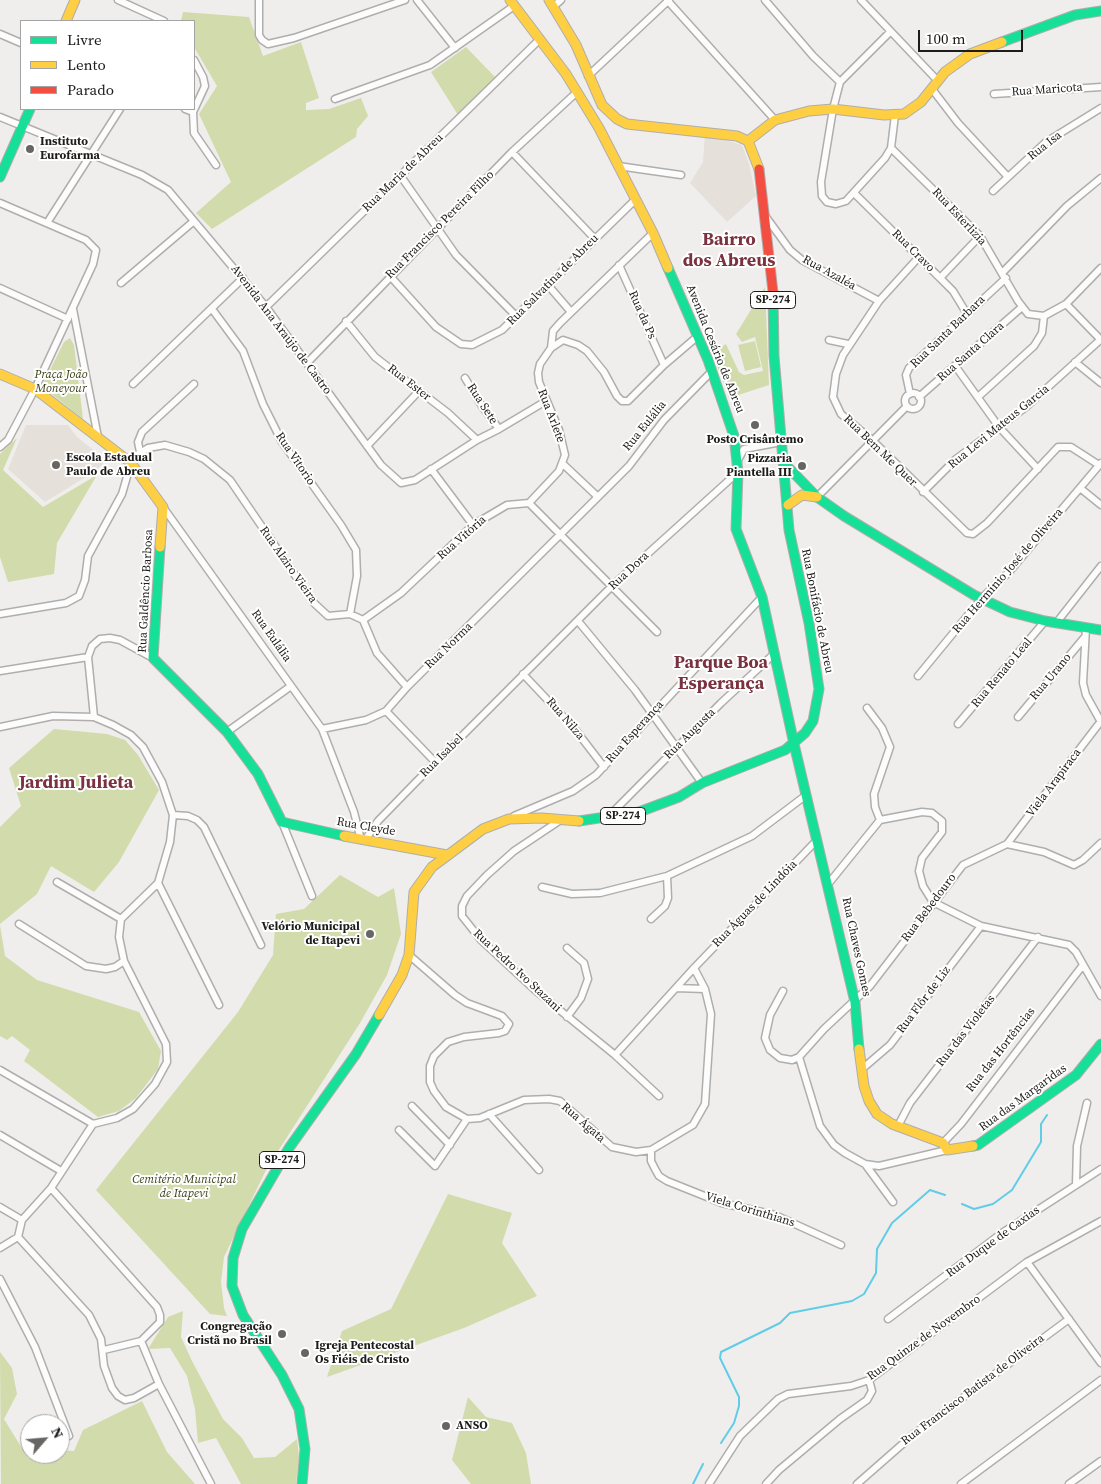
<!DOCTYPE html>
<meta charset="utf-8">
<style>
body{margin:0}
#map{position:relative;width:1101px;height:1484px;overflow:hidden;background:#f0eeec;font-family:"Source Serif 4",serif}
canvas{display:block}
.legend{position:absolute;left:20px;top:20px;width:175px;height:90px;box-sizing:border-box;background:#fff;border:1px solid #a5a4a4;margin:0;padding:6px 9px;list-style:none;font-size:15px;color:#1d1c1b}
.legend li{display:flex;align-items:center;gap:10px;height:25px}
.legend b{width:25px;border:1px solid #a5a4a4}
.north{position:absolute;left:20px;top:1414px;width:50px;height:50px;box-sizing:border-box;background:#fff;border:1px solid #a5a4a4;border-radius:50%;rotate:63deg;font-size:14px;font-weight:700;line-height:20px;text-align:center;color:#1d1c1b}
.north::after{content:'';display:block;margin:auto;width:18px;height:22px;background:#676664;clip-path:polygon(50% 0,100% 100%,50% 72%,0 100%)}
.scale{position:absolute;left:918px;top:30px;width:105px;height:22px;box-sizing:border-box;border:2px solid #1d1c1b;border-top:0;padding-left:6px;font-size:15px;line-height:18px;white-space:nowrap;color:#1d1c1b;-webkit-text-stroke:4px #fff;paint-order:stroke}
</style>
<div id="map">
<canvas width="1101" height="1484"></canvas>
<ul class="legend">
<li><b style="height:6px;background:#16e098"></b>Livre</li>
<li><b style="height:6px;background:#ffcf43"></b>Lento</li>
<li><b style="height:6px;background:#f24e42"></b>Parado</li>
</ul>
<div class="north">N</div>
<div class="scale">100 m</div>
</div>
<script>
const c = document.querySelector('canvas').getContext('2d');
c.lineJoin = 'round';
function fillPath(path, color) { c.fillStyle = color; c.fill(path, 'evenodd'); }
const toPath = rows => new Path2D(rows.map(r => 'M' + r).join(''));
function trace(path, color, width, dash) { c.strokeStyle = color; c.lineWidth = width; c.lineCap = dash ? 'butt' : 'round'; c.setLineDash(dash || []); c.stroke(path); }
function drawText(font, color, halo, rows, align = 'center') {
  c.font = font + ' "Source Serif 4",serif'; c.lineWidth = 4; c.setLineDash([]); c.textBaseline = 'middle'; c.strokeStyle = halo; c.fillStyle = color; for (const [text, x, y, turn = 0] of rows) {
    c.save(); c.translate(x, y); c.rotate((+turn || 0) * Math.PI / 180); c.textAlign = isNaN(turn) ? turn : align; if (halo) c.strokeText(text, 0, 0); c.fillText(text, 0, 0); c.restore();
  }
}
fillPath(toPath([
 [705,134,742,145,749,164,756,196,727,222,690,183,703,162],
 [26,425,68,425,77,437,106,460,97,470,45,502,8,469]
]), '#e5e0da');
fillPath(toPath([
 [183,12,249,17,263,56,301,42,319,98,306,103,306,110,329,109,361,98,368,116,357,129,356,137,212,229,196,213,231,182,199,114,217,86,194,47,194,21,181,21],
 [466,47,495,77,458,115,431,72],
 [765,287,769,385,729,398,705,334,718,349,726,344,739,372,744,375,763,371,755,337,742,342,736,334],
 [70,338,74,345,83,419,44,388,44,382,64,342],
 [755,341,761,367,745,371,738,345],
 [17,438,3,470,43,507,97,475,57,543,54,574,8,582,0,557,0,454],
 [54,729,107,734,125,740,138,755,159,790,119,862,94,892,51,866,37,894,0,924,0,827,21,806,9,768],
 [340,875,378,897,394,888,401,934,387,975,360,1023,266,1170,224,1257,221,1282,224,1308,227,1316,210,1314,96,1190,238,1012,273,955,276,914,304,909],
 [0,925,5,956,37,980,139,1012,161,1051,158,1069,136,1098,119,1111,98,1117,24,1061,30,1050,12,1036,7,1040,0,1036],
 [448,1194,512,1213,502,1243,537,1296,464,1328,327,1377,342,1331,391,1309],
 [183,1311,181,1337,192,1361,223,1419,242,1438,254,1458,275,1457,297,1439,299,1456,296,1484,241,1484,216,1438,198,1443,195,1409,187,1376,170,1348,148,1349,168,1317],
 [0,1352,12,1368,17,1394,4,1419,28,1458,40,1454,60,1454,60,1450,74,1451,83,1430,142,1401,167,1452,195,1484,1,1484],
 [468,1397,486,1417,512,1423,526,1453,531,1484,471,1484,452,1460]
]), '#d2dbab');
trace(toPath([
 [962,1204,974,1209,993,1204,1012,1190,1041,1142,1041,1124,1047,1115],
 [721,1443,734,1423,739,1406,739,1397,720,1358,721,1352,780,1323,790,1313,852,1301,864,1294,876,1273,877,1249,892,1223,930,1190,945,1195],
 [693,1484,703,1464]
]), '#60cce6', 2);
const street = toPath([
 [118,0,164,21],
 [259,0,259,35,262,40,268,44,294,38,405,0],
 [417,0,455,48],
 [667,0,775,120],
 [765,0,813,56,840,82],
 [861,0,937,80],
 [553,7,561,0],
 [890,32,840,82,833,109,821,182,822,196,827,202,836,204,846,201,885,158,891,148,895,115],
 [0,34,21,43],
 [194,60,203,77,205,86,193,112,194,133,216,165],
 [588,76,669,0],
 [932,89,958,123,1008,177],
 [994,94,1101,87],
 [335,99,430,65,514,6],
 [185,109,193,112],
 [0,117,142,175,168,190,266,307,381,465,401,483,415,480,477,440,499,429,546,401],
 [891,148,980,236,1018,301,1028,314,1044,316,1066,304,1101,268],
 [512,152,594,238],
 [618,166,681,175],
 [400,175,456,255,515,315],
 [993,191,1046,142,1101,108],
 [854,193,940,278,953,291,967,314],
 [0,203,86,240,96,250,93,264,35,389,8,440,0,447],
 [766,217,790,250,802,260,879,301],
 [47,223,120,109],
 [918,258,879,301,843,355,836,374,833,397,841,414,873,441,967,533,973,534,987,523,1058,447,1071,447,1099,465],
 [619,265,664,365],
 [1003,272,1067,206,1101,178],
 [390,276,436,327,461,344,472,345,502,330,636,199],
 [940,278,980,236],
 [121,283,194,221],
 [547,284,571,312],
 [0,288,68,319],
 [1066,304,1101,340],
 [266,307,540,39],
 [73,309,98,437],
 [212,309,243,351,263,404,282,442,341,525,356,550,357,576,350,614],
 [346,321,375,357,448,413,477,440],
 [829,340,848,344],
 [551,348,553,331,560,323,653,233],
 [1075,362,1101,383],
 [307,363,512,152,577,92],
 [956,367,999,427,1038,469],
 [465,378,482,406,499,429],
 [133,384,243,278],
 '905 401a8 8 0 1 1 16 0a8 8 0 1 1-16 0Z',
 [910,394,906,375,909,368,1006,278],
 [919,397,1022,307],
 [978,397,1034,346,1042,333,1044,316],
 [367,446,419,391],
 [140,452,138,442,142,432,194,384],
 [738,460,744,449,781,442],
 [563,464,598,497],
 [431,469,473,525],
 [1080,488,1101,505],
 [923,492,956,459,1026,407,1100,340],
 [817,497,907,406],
 [529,503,657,632],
 [163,507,322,729,354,812,361,840],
 [0,614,66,603,79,596,85,580,88,556,122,494,131,463,135,456,148,448,165,445,189,452,204,459,230,480,314,603,328,616,350,614,363,620,377,653,407,687],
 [363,620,401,593,473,525,507,505,529,503,559,471,565,455,559,430,539,382,538,373,540,364,551,348,563,340,578,345,587,351,604,372,617,396,622,401,628,401,664,365,698,336],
 [578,621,635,690,702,783],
 [1057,622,1101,566],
 [1086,628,1083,683,1086,695,1101,722],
 [0,671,88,657],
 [523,674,574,728,604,767],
 [918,676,982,598,1009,572,1101,463],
 [867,708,882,728,890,747,874,794,875,807,880,820],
 [386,711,436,763],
 [94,717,88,657,92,646,100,639,110,638,120,640,153,658],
 [1018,717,1084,638],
 [958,724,1045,621],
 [0,727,53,716,94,717,113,725,131,735,143,747,162,782,173,815,170,842,158,883,121,919,119,937,124,961,166,1044,167,1062,155,1084,133,1109,117,1118,93,1124,51,1188,22,1220],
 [322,729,366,720,386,711,407,687,629,466,664,420,712,371],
 [227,732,291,686],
 [173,815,188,816,197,820,204,827,261,945],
 [514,816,573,791,596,775,762,597],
 [608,817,721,703,775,653],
 [559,821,514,851,487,875,467,896,462,906,462,916,481,940,535,990,615,1055,659,1096],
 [282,822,312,896],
 [365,840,378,821,416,782,612,586,737,473],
 [1007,844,1101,721],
 [57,882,121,919],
 [158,883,219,1005],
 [829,883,880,820,922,812,932,813,942,821,942,832,922,858,919,871,923,886,933,902,981,926,1069,945,1076,952,1101,996],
 [542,887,572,894,600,893,667,876,752,836,805,796],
 [651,919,665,906,668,898,667,876],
 [19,924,86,966,106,969,115,967,124,961],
 [567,948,584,963,588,979,581,998,567,1017],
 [409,955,455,995,467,1003,502,1016,509,1024,505,1031,499,1033,464,1037,448,1042,434,1056,430,1066,430,1082,434,1091,446,1107,467,1119,480,1118,524,1100,549,1099,560,1101,612,1147,636,1152,651,1150,693,1125,705,1104,711,1014,705,989,694,968],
 [676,988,705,989],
 [783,991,770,1015,765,1038,770,1050,780,1058,792,1060,799,1057],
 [615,1055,694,968,817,840],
 [799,1057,824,1029,870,986,963,865,1007,844,1044,852,1074,865,1083,860,1101,843],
 [799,1057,820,1126,834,1145,845,1153,865,1164,879,1166,947,1150],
 [862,1069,890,1045,981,926],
 [0,1070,93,1124],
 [412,1106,450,1145],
 [489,1114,539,1170],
 [898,1126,910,1103,1038,937],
 [399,1130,435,1166,467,1119],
 [0,1135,61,1171],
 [943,1143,961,1124,1083,965],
 [651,1150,651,1161,655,1169,659,1176,667,1181,722,1203,775,1215,841,1245],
 [865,1164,893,1202],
 [1076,1184,1077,1146,1087,1103],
 [51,1188,157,1307,160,1315,160,1322,141,1341,104,1350],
 [0,1207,22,1220],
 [18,1237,89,1315,101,1339,104,1366,112,1388,118,1396,125,1400,134,1398,159,1384],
 [0,1248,18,1237,22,1220],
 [1027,1262,1101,1363],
 [0,1279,35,1347,69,1436],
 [888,1319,1002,1233,1101,1169],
 [141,1341,159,1384,211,1484],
 [709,1484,740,1436,778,1399,788,1394,851,1386,869,1380,1027,1262,1101,1221],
 [766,1484,779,1470,840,1419,867,1400,872,1391,869,1380],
 [857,1484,914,1434,1069,1319],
 [961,1484,1101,1380],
 [1069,1484,1101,1461]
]);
const fast = toPath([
 [1002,42,1075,15,1101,11],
 [0,177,30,109],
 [668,268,708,360,734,436,738,472,736,529,762,597,794,744],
 [783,462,817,497,844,516,974,595,1010,612,1045,621,1101,630],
 [160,547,153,658,227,732,258,774,282,822,344,836],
 [794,744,855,1002,859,1049],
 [579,821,639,812,679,797,702,783,785,750,805,733,813,721,819,689,809,623,789,530,774,356,773,292],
 [973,1146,978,1145,1076,1075,1101,1044],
 [302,1484,305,1449,299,1409,282,1375,243,1315,232,1286,233,1258,242,1229,289,1148,356,1054,379,1015]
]);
const slow = toPath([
 [510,0,566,74,599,128,653,233,668,268],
 [549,0,576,45,602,105,617,119,627,124,737,136,748,141,759,169],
 [66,21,75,0],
 [748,141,775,120,809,111,833,109,884,115,904,114,921,102,945,72,970,54,1002,42],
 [0,374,35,389,131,463,163,507,160,547],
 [788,505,802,495,817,497],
 [344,836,447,855],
 [379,1015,402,975,409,955,414,892,432,867,483,829,509,819,542,818,579,821],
 [859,1049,864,1086,869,1101,877,1114,892,1124,943,1143,947,1150,973,1146]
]);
const jam = toPath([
 [759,169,773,292]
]);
trace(street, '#afaeac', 9);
trace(fast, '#afaeac', 11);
trace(slow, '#afaeac', 11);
trace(jam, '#afaeac', 11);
trace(street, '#fdfcfc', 6);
trace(fast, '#16e098', 9);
trace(slow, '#ffcf43', 9);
trace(jam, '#f24e42', 9);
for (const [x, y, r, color] of [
 [30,149,5,"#676664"],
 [755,425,5,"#676664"],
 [56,465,5,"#676664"],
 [802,466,5,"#676664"],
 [370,934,5,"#676664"],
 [282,1334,5,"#676664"],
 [305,1353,5,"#676664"],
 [446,1426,5,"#676664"]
]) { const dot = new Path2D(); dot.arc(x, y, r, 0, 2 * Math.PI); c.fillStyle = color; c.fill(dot); trace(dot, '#fff', 2); }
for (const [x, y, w] of [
 [773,300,45],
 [623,816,45],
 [282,1160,45]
]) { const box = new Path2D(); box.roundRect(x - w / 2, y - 8.5, w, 17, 4); c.fillStyle = '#fff'; c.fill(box); trace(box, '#1d1c1b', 1); }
drawText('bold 11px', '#1d1c1b', null, [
 ["SP-274",773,300],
 ["SP-274",623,816],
 ["SP-274",282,1160]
]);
drawText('12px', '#1d1c1b', '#fff', [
 ["Rua Maricota",1047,90,-4],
 ["Rua Isa",1045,146,-38],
 ["Rua Maria de Abreu",403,173,-44],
 ["Rua Esterlizia",959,217,47],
 ["Rua Francisco Pereira Filho",440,225,-45],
 ["Rua Cravo",913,251,45],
 ["Rua Azaléa",829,273,29],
 ["Rua Salvatina de Abreu",553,280,-45],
 ["Rua da Ps",642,315,66],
 ["Avenida Ana Araújo de Castro",281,330,53],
 ["Rua Santa Barbara",948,332,-44],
 ["Avenida Cesário de Abreu",715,349,68],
 ["Rua Santa Clara",971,352,-41],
 ["Rua Ester",409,383,38],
 ["Rua Sete",482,404,57],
 ["Rua Arlete",551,416,69],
 ["Rua Eulália",645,426,-51],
 ["Rua Levi Mateus Garcia",999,427,-39],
 ["Rua Bem Me Quer",880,451,44],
 ["Rua Vitorio",295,459,56],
 ["Rua Vitória",462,538,-41],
 ["Rua Alziro Vieira",288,565,55],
 ["Rua Dora",629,571,-43],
 ["Rua Hermínio José de Oliveira",1008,571,-49],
 ["Rua Galdêncio Barbosa",146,591,-87],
 ["Rua Bonifácio de Abreu",817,611,79],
 ["Rua Eulália",271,636,55],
 ["Rua Norma",449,646,-44],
 ["Rua Renato Leal",1002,673,-50],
 ["Rua Urano",1051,677,-50],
 ["Rua Nilza",565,719,49],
 ["Rua Esperança",635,732,-48],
 ["Rua Augusta",690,734,-45],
 ["Rua Isabel",442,756,-45],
 ["Viela Arapiraca",1054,783,-53],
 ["Rua Cleyde",366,827,10],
 ["Rua Águas de Lindóia",755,904,-46],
 ["Rua Bebedouro",929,908,-53],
 ["Rua Chaves Gomes",856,947,78],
 ["Rua Pedro Ivo Stazani",517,971,43],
 ["Rua Flôr de Liz",924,1000,-53],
 ["Rua das Violetas",966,1031,-52],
 ["Rua das Hortências",1001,1050,-52],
 ["Rua das Margaridas",1023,1098,-36],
 ["Rua Ágata",583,1123,41],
 ["Viela Corinthians",750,1210,17],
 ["Rua Duque de Caxias",993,1242,-36],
 ["Rua Quinze de Novembro",924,1338,-36],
 ["Rua Francisco Batista de Oliveira",973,1390,-37]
]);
drawText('bold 12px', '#1d1c1b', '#fff', [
 ["Instituto",40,142],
 ["Eurofarma",40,156],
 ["Posto Crisântemo",755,440,"center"],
 ["Escola Estadual",66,458],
 ["Paulo de Abreu",66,472],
 ["Pizzaria",792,459,"right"],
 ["Piantella III",792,473,"right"],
 ["Velório Municipal",360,927,"right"],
 ["de Itapevi",360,941,"right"],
 ["Congregação",272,1327,"right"],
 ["Cristã no Brasil",272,1341,"right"],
 ["Igreja Pentecostal",315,1346],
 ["Os Fiéis de Cristo",315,1360],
 ["ANSO",456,1426]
], 'left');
drawText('italic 12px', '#3b4218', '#fff', [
 ["Praça João",61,375],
 ["Moneyour",61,389],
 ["Cemitério Municipal",184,1180],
 ["de Itapevi",184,1194]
]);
drawText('bold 18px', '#7a323f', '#fff', [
 ["Bairro",729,240],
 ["dos Abreus",729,261],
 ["Parque Boa",721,663],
 ["Esperança",721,684],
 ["Jardim Julieta",76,783]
]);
</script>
